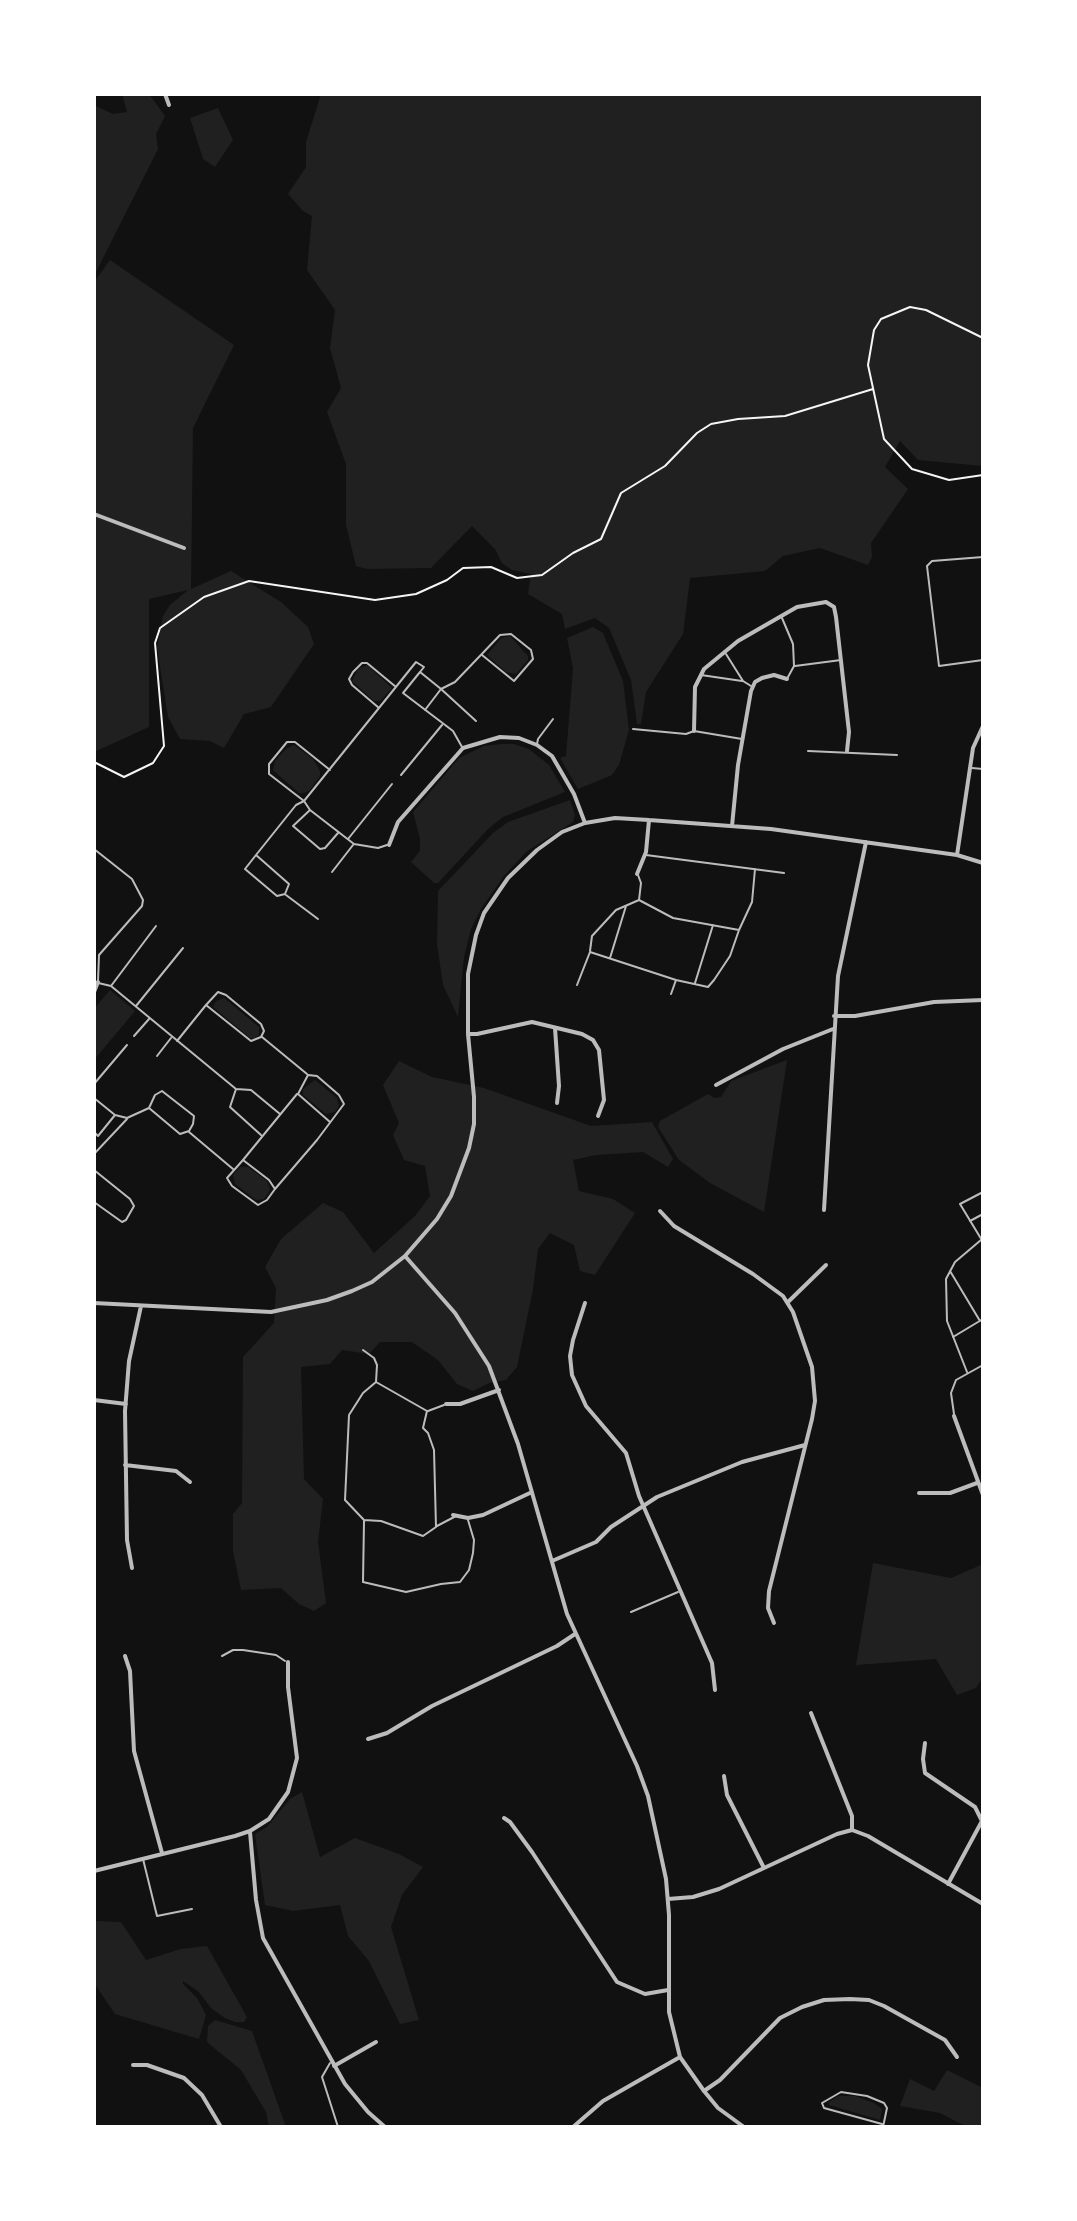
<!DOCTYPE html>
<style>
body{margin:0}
#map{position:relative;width:1077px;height:2221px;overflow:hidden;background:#111;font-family:Bitter,serif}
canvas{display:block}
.frame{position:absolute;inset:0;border:96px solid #fff;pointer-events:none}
</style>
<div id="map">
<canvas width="1077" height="2221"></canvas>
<div class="frame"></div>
</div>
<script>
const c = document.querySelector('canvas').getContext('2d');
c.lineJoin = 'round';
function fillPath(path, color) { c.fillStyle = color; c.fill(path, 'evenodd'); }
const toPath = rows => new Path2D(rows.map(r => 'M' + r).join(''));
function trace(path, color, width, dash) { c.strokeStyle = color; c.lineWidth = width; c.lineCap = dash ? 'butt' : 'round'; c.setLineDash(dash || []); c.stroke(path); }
fillPath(toPath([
 [122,94,149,94,165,116,156,134,158,149,94,276,94,105,113,114,127,112],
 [321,94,983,94,983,466,918,460,900,441,885,467,908,489,871,543,872,557,868,565,820,548,783,556,765,571,690,578,683,634,646,692,641,724,637,724,631,680,609,628,595,618,565,629,562,614,528,594,531,574,512,570,502,563,495,549,472,526,431,568,367,569,356,566,346,525,346,464,327,412,341,388,330,348,335,310,307,270,312,216,303,211,288,194,306,167,306,142],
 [218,108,233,140,215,167,203,159,190,118],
 [110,260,234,345,193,428,191,589,231,571,281,602,308,627,314,644,271,707,244,714,224,748,210,741,180,739,168,717,157,648,163,616,170,605,188,590,149,599,149,727,94,752,94,282],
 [593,627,603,633,623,681,629,730,619,765,612,775,578,789,560,758,566,756,573,668,567,638],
 [510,636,528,656,528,660,516,674,506,672,487,655,501,638],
 [367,665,392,688,380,701,374,701,352,681,358,669],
 [502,744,514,744,529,749,549,765,565,792,503,817,488,829,438,883,434,883,411,862,420,851,420,839,413,812,459,758,484,746],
 [294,745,313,759,320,771,320,776,309,791,304,793,299,793,273,770,275,761,286,749],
 [570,800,575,815,573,822,526,852,504,876,481,909,471,929,464,957,458,1017,443,985,437,944,438,891,493,833,508,822],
 [110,990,135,1011,94,1060,94,1009],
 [224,998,259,1027,259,1035,255,1038,250,1038,213,1007,216,1001],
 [787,1060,764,1212,710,1183,679,1160,658,1127,660,1121,708,1094,715,1098,721,1097,731,1081],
 [399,1061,432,1077,484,1088,591,1126,652,1122,673,1159,668,1167,643,1152,596,1155,573,1160,579,1191,613,1199,635,1213,595,1275,580,1271,574,1245,550,1233,538,1249,533,1289,517,1367,506,1380,489,1383,473,1391,457,1384,438,1360,412,1342,380,1342,369,1354,342,1350,330,1364,301,1367,304,1479,323,1499,318,1542,326,1603,314,1611,299,1604,281,1588,241,1590,233,1551,233,1514,242,1503,243,1357,274,1323,276,1288,265,1267,281,1239,323,1203,343,1212,374,1253,415,1216,430,1196,425,1166,404,1160,393,1135,399,1123,383,1085],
 [315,1080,337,1098,339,1106,335,1112,326,1114,303,1095,303,1089],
 [240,1167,248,1167,267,1181,270,1190,264,1199,256,1200,235,1184,233,1175],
 [873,1563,951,1578,983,1564,983,1677,976,1688,957,1695,936,1659,856,1665],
 [302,1792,320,1857,355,1838,399,1854,423,1867,402,1895,391,1927,419,2020,400,2024,369,1961,348,1936,340,1905,293,1911,265,1905,255,1834,267,1827,290,1799],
 [94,1921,121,1922,146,1960,181,1949,207,1946,247,2017,244,2022,235,2022,225,2018,212,2009,198,1991,183,1981,183,1984,197,1998,206,2015,199,2039,115,2014,94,1983],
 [215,2020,252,2031,286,2127,269,2127,266,2112,241,2070,207,2042,208,2026],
 [947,2070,983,2088,983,2127,967,2127,940,2113,900,2106,910,2079,934,2091],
 [838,2096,855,2096,874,2103,882,2109,880,2120,829,2105,829,2102]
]), '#202020');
trace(toPath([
 [983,338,926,310,910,307,881,319,874,330,868,365,884,439,912,469,949,480,983,475],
 [94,762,124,777,153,763,164,746,155,643,160,628,204,597,249,581,375,600,416,594,447,580,463,568,491,567,517,578,542,575,573,553,601,539,621,493,665,466,697,433,711,424,738,419,785,416,873,389]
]), '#f5f5f5', 2);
trace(toPath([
 [983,557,932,561,927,566,939,666,983,660],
 [782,618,793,644,794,666,788,677],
 [726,654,743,681,751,686],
 [795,666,841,660],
 [701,675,742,681],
 [379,708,352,685,349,679,353,672,362,663,367,663,396,687],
 [425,710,441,689,420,672,403,693,453,731,462,747],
 [476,721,441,689,455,682,500,635,511,634,531,650,533,659,514,681,482,655],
 [633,729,686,734,694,731,742,739],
 [537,744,538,739,553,719],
 [808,751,897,755],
 [972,768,983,769],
 [401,775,442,725],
 [310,810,304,801,416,662,424,667,420,672],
 [338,833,325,848,320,849,293,826,310,810,354,844,378,848,387,845],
 [348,839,392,784],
 [94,849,132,879,143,900,142,906,99,955,98,981],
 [256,855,289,884,285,894,277,896,245,869,256,855,296,805,304,801,269,774,269,764,287,742,295,742,330,770],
 [646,855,784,873],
 [332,872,353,845],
 [286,895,318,919],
 [639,900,673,918,739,930],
 [590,951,592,936,616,910,639,900,641,883,638,875],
 [610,958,626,906],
 [676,980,708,987,714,980,730,956,739,930,752,902,755,869],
 [94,982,111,986,236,1089],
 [695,983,713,925],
 [577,985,590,952,676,980,671,994],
 [111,986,156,926],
 [136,1006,183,948],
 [134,1036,149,1019],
 [262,1037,307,1074],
 [177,1041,206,1005,218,992,226,995,261,1024,264,1031,261,1037,251,1041,206,1005],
 [157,1056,171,1038],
 [94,1084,127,1045],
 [94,1098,115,1115,98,1136,94,1132],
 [115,1115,127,1118,149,1108,180,1134,189,1131,193,1124,194,1116,162,1091,155,1095,149,1108],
 [189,1132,233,1169],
 [261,1135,230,1107,236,1089,251,1090,280,1114],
 [94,1154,127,1119],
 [243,1160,227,1178,232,1186,258,1205,267,1200,275,1189,269,1180,243,1160,297,1094],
 [94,1170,130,1199,134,1206,126,1220,122,1222,94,1202],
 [275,1189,317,1140,344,1104,339,1095,317,1076,308,1075,298,1094,330,1122],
 [983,1192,960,1204,983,1242],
 [970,1221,983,1214],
 [950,1271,980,1321],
 [953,1337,983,1319],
 [363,1350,374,1358,377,1365,376,1382,363,1393,349,1415,345,1500,364,1520,381,1521,423,1536,436,1527,434,1450,428,1433,423,1428,427,1411,376,1382],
 [967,1372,947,1321,946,1279,955,1262,981,1240],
 [428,1411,444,1405],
 [954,1414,951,1393,956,1380,983,1365],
 [364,1521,363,1582,406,1592,441,1584,460,1582,469,1570,473,1553,474,1540,468,1520],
 [437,1526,456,1516],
 [631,1612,678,1592],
 [222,1656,233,1650,243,1650,276,1655,285,1661],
 [143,1859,157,1916,192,1909],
 [330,2063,322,2077,338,2127],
 [882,2124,824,2108,822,2103,841,2092,867,2096,884,2103,887,2108,883,2127]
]), '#bcbcbc', 2);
trace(toPath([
 [165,94,169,105],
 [94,514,184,548],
 [694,731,695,687,704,669,738,641,797,607,826,602,834,607,836,617,849,732,847,751],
 [732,826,738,765,751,691,755,682,762,678,774,675,787,679],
 [389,845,398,822,463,748,500,737,519,738,537,745,552,756,574,794,585,823],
 [957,855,973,748,983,726],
 [637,874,646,852,649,820],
 [94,992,98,982],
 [834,1016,855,1016,934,1002,983,1000],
 [555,1028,559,1086,557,1103],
 [468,1034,477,1034,532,1022,582,1034,593,1040,599,1050,604,1100,598,1116],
 [716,1085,783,1049,833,1029],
 [824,1210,838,976,866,842],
 [660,1211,674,1226,753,1274,783,1296,793,1312,812,1367,815,1401,812,1419,769,1591,768,1608,774,1623],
 [405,1256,455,1313,489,1366,518,1444,567,1614,637,1766,648,1796,666,1879,669,1915,669,2012,680,2057,603,2101,573,2127],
 [788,1302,826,1265],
 [94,1303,271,1312,327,1300,352,1291,372,1282,405,1256,437,1219,451,1196,469,1148,474,1124,474,1097,468,1034,468,974,476,935,484,913,508,878,537,850,562,832,585,823,615,818,649,820,771,829,957,855,983,863],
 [585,1303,573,1340,570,1356,572,1375,586,1406,626,1453,639,1496,712,1663,715,1690],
 [94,1400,126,1404],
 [446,1404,460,1404,499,1390],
 [954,1416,983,1495],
 [125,1465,176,1471,190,1482],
 [919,1493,950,1493,977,1483],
 [453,1515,468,1518,483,1515,532,1492],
 [552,1561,596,1542,611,1527,657,1497,742,1462,805,1445],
 [132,1568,127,1540,125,1411,129,1361,141,1306],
 [125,1656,130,1671,134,1751,162,1853],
 [811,1713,852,1816,852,1830],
 [368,1739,387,1733,432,1706,557,1646,575,1634],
 [925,1743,923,1759,925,1773,975,1807,982,1821,948,1884],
 [724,1776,727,1795,764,1868],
 [504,1818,510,1822,532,1852,617,1982,645,1994,668,1990],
 [250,1832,256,1900,263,1938,345,2084,368,2112,385,2127],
 [94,1871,235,1836,250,1831,269,1819,288,1792,297,1758,288,1687,288,1662],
 [668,1899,693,1897,719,1889,837,1834,852,1830,868,1836,983,1904],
 [680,2057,704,2091,720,2080,780,2018,802,2007,824,2000,850,1999,869,2000,884,2006,945,2040,957,2057],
 [133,2065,147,2065,184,2078,202,2095,221,2127],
 [334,2066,376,2042],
 [704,2091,718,2108,744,2127]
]), '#bcbcbc', 4);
</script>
